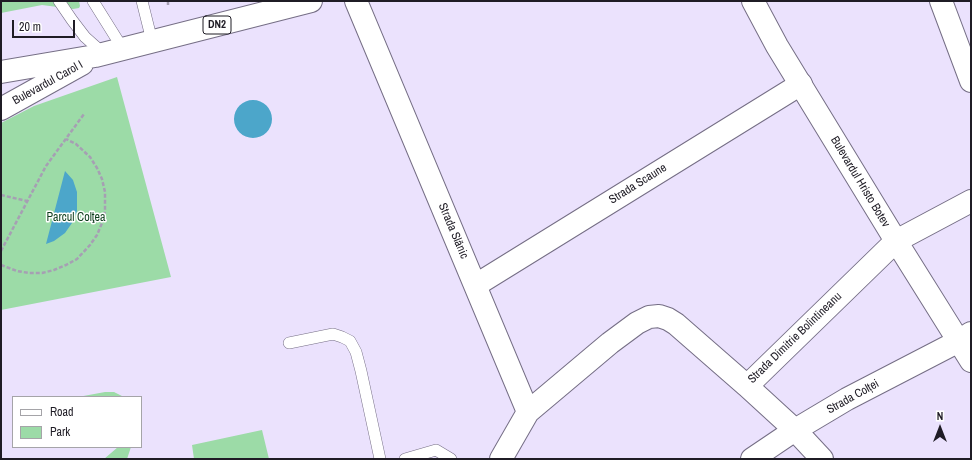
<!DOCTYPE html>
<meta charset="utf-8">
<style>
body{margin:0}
#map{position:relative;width:972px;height:460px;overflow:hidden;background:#ebe2fd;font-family:"Archivo Narrow",sans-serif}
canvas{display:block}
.frame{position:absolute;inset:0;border:2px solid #1f1c25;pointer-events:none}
.legend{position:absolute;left:12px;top:396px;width:130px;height:52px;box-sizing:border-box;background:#fff;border:1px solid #a5a4a8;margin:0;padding:5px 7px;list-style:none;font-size:12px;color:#1f1c25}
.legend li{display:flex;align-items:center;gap:8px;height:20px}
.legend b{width:20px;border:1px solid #a5a4a8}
.north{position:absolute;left:920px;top:408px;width:40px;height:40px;-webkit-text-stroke:3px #fff;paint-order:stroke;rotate:0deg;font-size:11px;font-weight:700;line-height:16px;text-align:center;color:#1f1c25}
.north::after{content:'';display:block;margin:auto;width:14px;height:18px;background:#1f1c25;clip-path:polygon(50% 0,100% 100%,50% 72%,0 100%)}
.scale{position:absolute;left:12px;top:20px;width:63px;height:18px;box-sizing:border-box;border:2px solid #1f1c25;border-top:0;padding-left:5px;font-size:12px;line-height:14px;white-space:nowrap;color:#1f1c25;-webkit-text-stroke:3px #fff;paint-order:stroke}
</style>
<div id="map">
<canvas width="972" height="460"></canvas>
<div class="frame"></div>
<ul class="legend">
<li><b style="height:5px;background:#fff"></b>Road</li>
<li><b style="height:11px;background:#9cdba7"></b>Park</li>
</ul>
<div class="north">N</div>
<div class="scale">20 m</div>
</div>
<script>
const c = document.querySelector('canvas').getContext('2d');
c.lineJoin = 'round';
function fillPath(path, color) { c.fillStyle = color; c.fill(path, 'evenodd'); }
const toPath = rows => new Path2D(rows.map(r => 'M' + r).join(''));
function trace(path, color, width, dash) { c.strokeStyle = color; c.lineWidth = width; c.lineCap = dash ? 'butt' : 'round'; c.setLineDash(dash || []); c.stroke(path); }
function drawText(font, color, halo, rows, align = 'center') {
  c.font = font + ' "Archivo Narrow",sans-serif'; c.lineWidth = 3; c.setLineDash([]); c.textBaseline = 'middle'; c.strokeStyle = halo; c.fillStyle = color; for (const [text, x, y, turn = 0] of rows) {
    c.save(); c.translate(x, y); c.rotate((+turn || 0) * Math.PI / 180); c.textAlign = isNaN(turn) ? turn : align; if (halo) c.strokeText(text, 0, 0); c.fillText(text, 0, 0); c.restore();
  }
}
fillPath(toPath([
 [1,1,79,1,80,6,79,8,73,9,42,5,1,13],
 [117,77,171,277,1,310,1,123,34,106],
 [105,392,114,392,124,397,78,397],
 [262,430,269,459,194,459,192,445],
 [118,447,131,447,127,459,104,459]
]), '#9cdba7');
fillPath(toPath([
 '234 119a19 19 0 1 1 38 0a19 19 0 1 1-38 0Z',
 [65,171,73,180,77,192,77,211,72,223,65,233,54,241,46,244]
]), '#4ca6ca');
const lane = toPath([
 [59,1,72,20,85,37,104,54],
 [93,1,123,49],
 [142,1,152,41],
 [289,343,333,334,342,337,350,341,356,352,361,371,380,459],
 [405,459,436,450,451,459]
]);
const street = toPath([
 [356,1,528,412,501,459],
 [941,1,971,81],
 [476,285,801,84],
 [747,386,795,430,822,459],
 [528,412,610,343,637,323,649,317,659,316,668,319,676,324,747,386,896,241,971,201],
 [752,459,795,430,847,399,959,341,971,333]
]);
const secondary = toPath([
 [753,1,777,46,896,241,971,361]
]);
const primary = toPath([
 [1,72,95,56,311,1],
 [1,109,82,64]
]);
trace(lane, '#756e85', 12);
trace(street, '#756e85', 24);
trace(secondary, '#756e85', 24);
trace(primary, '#756e85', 24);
trace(toPath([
 [168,1,168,7],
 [1,195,27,201],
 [1,251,46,166,84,114],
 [1,265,17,271,29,273,42,273,54,270,66,265,77,259,90,245,97,235,102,223,105,211,105,192,102,179,97,168,90,157,76,144,66,139]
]), '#a69fb3', 2.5, [4, 2]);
trace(lane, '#fff', 11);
trace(street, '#fff', 22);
trace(secondary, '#fff', 22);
trace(primary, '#fff', 22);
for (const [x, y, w] of [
 [217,25,28]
]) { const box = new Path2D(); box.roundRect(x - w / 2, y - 9, w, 18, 3); c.fillStyle = '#fff'; c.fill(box); trace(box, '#1f1c25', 1); }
drawText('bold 11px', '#1f1c25', null, [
 ["DN2",217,25]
]);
drawText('12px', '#1f1c25', '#fff', [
 ["Bulevardul Carol I",48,83,-29],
 ["Bulevardul Hristo Botev",860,182,59],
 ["Strada Scaune",638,184,-32],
 ["Strada Slănic",453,231,67],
 ["Strada Dimitrie Bolintineanu",795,338,-44],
 ["Strada Colței",853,397,-29]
]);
drawText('12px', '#0d3d1c', '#fff', [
 ["Parcul Colţea",76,218]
]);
</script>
